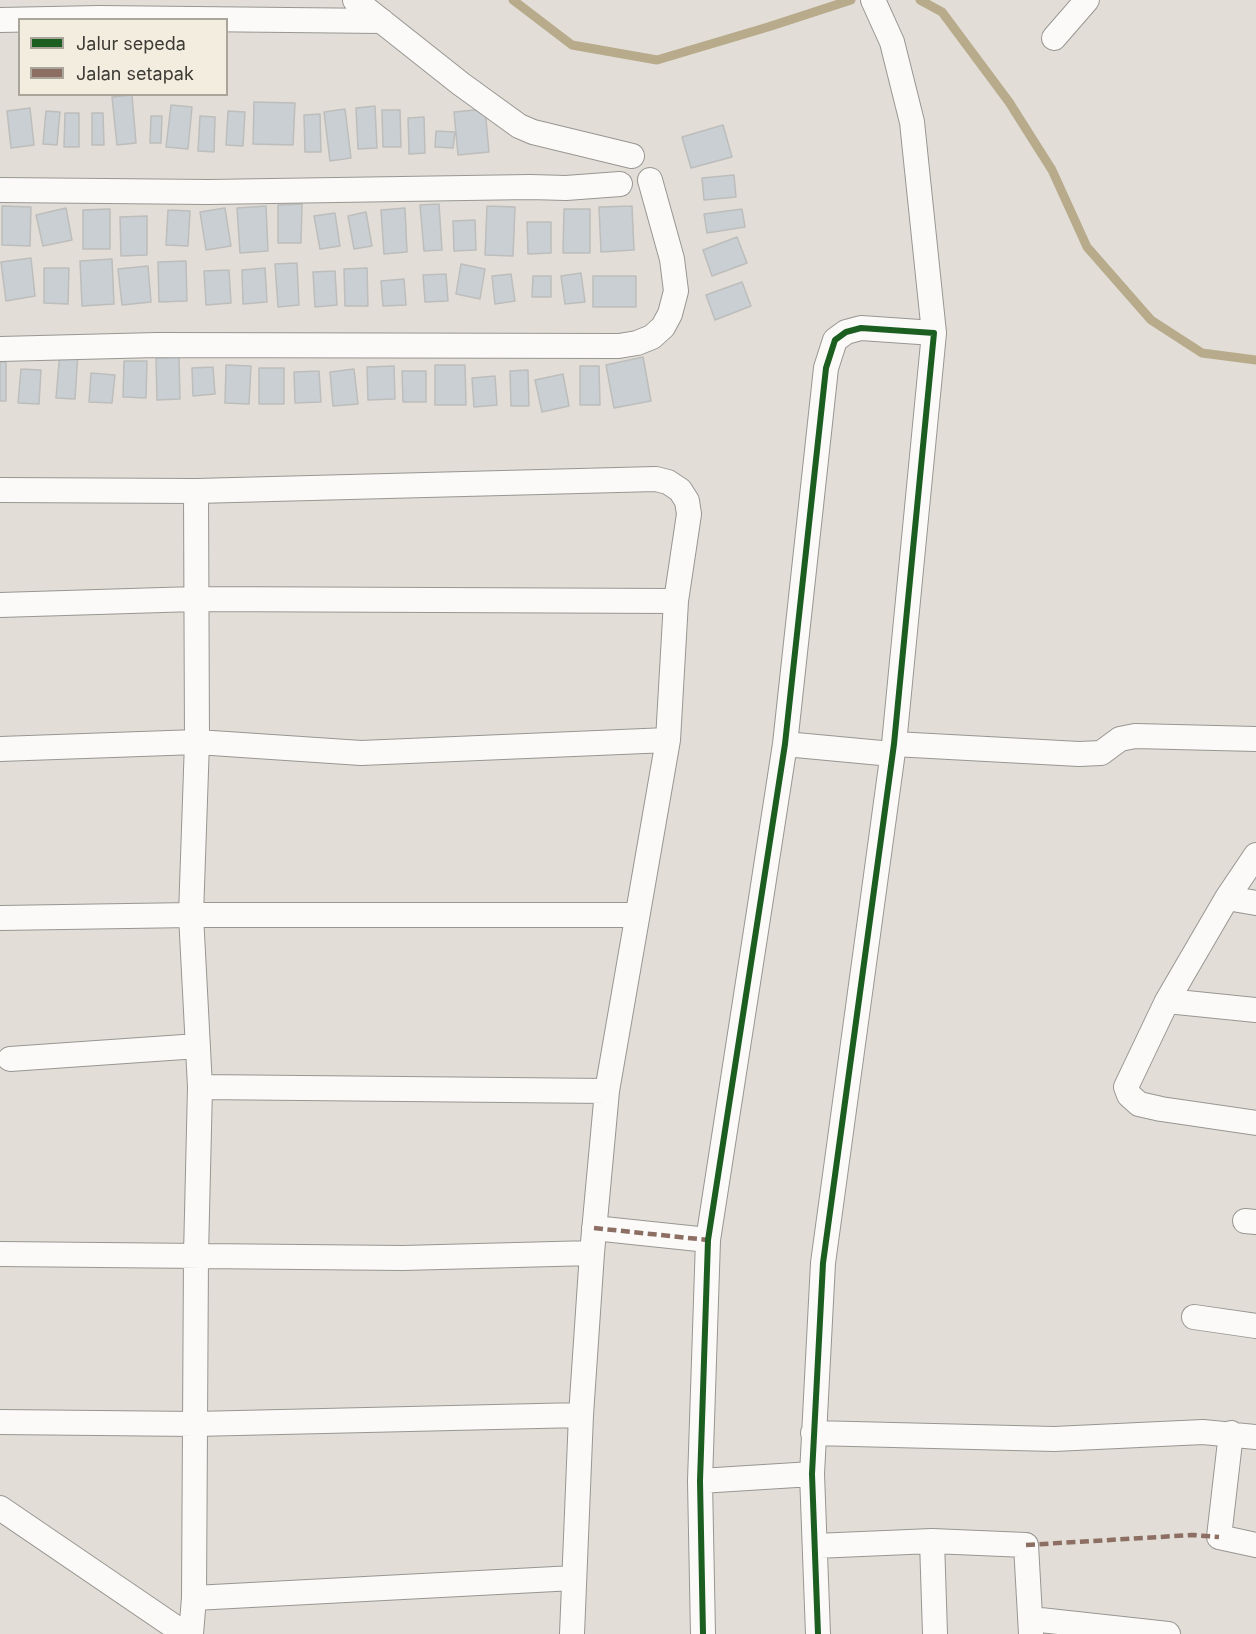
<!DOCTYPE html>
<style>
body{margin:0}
#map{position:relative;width:1256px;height:1634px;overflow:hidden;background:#e2ded7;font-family:Inter,sans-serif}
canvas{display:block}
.legend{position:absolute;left:18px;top:18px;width:210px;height:78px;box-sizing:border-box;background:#f3eddf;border:2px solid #aaa59b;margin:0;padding:8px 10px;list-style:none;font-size:18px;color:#3c3a34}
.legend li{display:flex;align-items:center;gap:12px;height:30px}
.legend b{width:30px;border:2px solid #aaa59b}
</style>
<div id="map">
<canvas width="1256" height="1634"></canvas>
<ul class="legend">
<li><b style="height:8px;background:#1b5e20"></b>Jalur sepeda</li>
<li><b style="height:8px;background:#8d6e63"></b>Jalan setapak</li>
</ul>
</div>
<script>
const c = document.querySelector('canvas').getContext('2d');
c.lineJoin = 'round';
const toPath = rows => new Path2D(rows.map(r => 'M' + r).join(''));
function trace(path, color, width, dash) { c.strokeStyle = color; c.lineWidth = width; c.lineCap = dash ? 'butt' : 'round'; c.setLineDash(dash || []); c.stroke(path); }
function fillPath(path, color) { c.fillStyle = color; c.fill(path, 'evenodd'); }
trace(toPath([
 [513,0,572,45,657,60,768,27,851,0],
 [920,0,942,12,1009,102,1052,170,1087,247,1151,320,1202,353,1256,360]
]), '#b8ab8b', 9);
const building = toPath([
 [132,95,136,143,117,145,112,97,132,95],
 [254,102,295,103,293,145,253,144,254,102],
 [171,105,192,107,188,149,166,147,171,105],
 [375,106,377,148,358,149,356,108,375,106],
 [30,108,34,145,11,148,7,111,30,108],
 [345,109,351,158,330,161,324,112,345,109],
 [485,109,489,152,458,155,454,112,485,109],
 [382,110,400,110,401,147,383,147,382,110],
 [46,111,60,112,57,145,43,144,46,111],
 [228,111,245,112,243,146,226,145,228,111],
 [65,113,79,113,79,147,64,147,65,113],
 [92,113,103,113,104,145,92,145,92,113],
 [320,114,321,152,305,152,304,115,320,114],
 [151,116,162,116,161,143,150,143,151,116],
 [200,116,215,117,214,152,198,151,200,116],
 [424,117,425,153,409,154,408,118,424,117],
 [723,125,732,157,691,168,682,137,723,125],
 [436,131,455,132,453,148,435,147,436,131],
 [734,175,736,197,704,200,702,178,734,175],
 [302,204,301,243,278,243,278,205,302,204],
 [439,204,442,250,424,251,420,205,439,204],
 [2,206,31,207,30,246,2,245,2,206],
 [266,206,268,251,240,253,237,208,266,206],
 [487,206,515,207,513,256,485,255,487,206],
 [632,206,634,250,601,252,599,207,632,206],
 [66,208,72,240,43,246,36,215,66,208],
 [225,208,231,246,206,250,200,212,225,208],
 [405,208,407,252,384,254,381,210,405,208],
 [110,209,110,249,83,249,83,210,110,209],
 [564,209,590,209,590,253,563,253,564,209],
 [742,209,745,227,707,233,704,214,742,209],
 [168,210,190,211,188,246,166,245,168,210],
 [366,212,372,246,354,249,348,216,366,212],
 [335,213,340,246,320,249,314,216,335,213],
 [147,216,147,255,121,256,120,217,147,216],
 [475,220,476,250,454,251,453,221,475,220],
 [527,222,551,222,551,253,528,254,527,222],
 [737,237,747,263,712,276,703,250,737,237],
 [31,258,35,296,6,301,1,262,31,258],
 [112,259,114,304,82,306,80,261,112,259],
 [186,261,187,301,159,302,158,262,186,261],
 [297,263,299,305,278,307,275,264,297,263],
 [461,264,485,269,480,299,456,294,461,264],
 [148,266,151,302,122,305,118,269,148,266],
 [44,268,69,268,68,304,44,303,44,268],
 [265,268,267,302,243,304,242,270,265,268],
 [367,268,368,306,345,306,344,269,367,268],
 [229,270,231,303,206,305,204,271,229,270],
 [335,271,337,305,315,307,313,272,335,271],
 [581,273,585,302,565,304,561,276,581,273],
 [446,274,448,301,425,302,423,275,446,274],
 [511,274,515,301,495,304,492,276,511,274],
 [533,276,551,276,551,297,532,297,533,276],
 [593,276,636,276,636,307,593,307,593,276],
 [404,279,406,305,383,306,381,281,404,279],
 [742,282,751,306,715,320,706,295,742,282],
 [60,351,78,352,75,399,56,398,60,351],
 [179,357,180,399,157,400,156,358,179,357],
 [643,357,651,401,614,408,606,365,643,357],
 [124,361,147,361,146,398,123,397,124,361],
 [0,362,6,362,6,401,0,401,0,362],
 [226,365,251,366,249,404,225,403,226,365],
 [435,365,465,365,466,405,435,405,435,365],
 [394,366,395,399,368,400,367,367,394,366],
 [580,366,599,366,600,405,580,405,580,366],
 [213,367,215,394,193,396,192,368,213,367],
 [259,368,284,368,284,404,259,404,259,368],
 [21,369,41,370,39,404,18,403,21,369],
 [354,369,358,404,333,406,330,372,354,369],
 [528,370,529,406,511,406,510,371,528,370],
 [319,371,321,402,295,403,294,372,319,371],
 [402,371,426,371,426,402,403,402,402,371],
 [91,373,115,375,112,403,89,402,91,373],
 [563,374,569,406,542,412,535,380,563,374],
 [495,376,497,405,474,407,472,378,495,376]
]);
fillPath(building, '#c9cfd2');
trace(building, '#bdbdbc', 1.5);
const street = toPath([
 [355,0,461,84,519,126,533,132,632,156],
 [873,0,892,42,912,122,934,333],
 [0,20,99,18,382,21],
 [1054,38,1087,0],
 [0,190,208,192,530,187,566,188,620,184],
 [0,349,157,345,619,346,637,343,652,337,663,327,670,314,676,291,672,259,650,180],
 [0,490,196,491,656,479,668,482,680,490,687,501,689,514,676,601,668,740,607,1091,592,1253,581,1415,572,1634],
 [0,605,195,599,676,601],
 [785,744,892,754],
 [894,744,1079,754,1101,753,1120,739,1135,736,1256,739],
 [0,749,197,742,361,753,668,740],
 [1256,855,1227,898,1167,1001,1126,1087,1129,1095,1139,1104,1161,1109,1256,1123],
 [1227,898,1256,903],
 [0,918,191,915,637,915],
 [1167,1001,1256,1010],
 [10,1059,198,1046],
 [200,1087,607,1091],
 [1245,1221,1256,1222],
 [594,1228,708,1240],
 [0,1254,403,1258,592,1253],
 [1194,1317,1256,1326],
 [0,1422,195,1424,581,1415],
 [813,1433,1054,1439,1203,1432,1256,1437],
 [1231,1433,1219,1537,1256,1545],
 [700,1481,812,1474],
 [0,1508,185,1634],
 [932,1541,935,1634],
 [815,1546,932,1541,1026,1545,1031,1634],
 [194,1598,574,1578],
 [1031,1619,1168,1634],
 [191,1634,194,1598,196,1255,200,1087,191,915,197,742,196,491],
 [703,1634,700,1481,708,1240,785,744,826,368,835,340,846,332,861,328,934,333,894,744,823,1263,812,1474,818,1634]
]);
trace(street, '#989691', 26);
trace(street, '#fbfaf9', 24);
trace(toPath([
 [594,1228,708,1240],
 [1026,1545,1192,1535,1219,1537]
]), '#8d6e63', 4.5, [9, 4.5]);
trace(toPath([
 [703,1634,700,1481,708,1240,785,744,826,368,835,340,846,332,861,328,934,333,894,744,823,1263,812,1474,818,1634]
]), '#1b5e20', 6);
</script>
